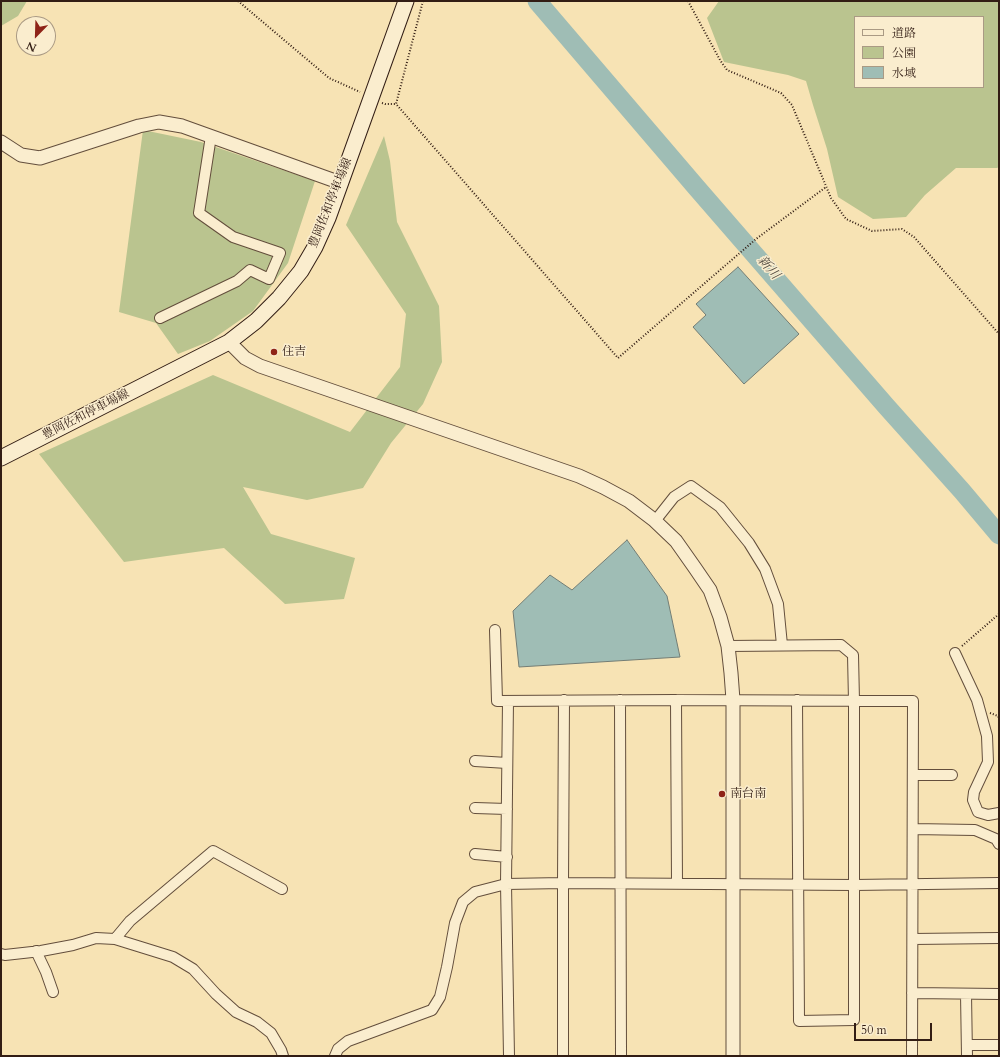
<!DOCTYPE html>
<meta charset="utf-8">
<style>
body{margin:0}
#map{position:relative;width:1000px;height:1057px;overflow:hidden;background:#f7e3b4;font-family:Cardo,"Noto Serif JP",serif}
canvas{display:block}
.frame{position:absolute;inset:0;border:2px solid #321d14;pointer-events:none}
.legend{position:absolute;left:854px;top:16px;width:130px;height:72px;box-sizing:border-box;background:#faedce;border:1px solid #aa9a84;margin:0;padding:5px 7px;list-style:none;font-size:12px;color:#321d14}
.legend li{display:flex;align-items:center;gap:8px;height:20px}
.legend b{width:20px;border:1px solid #aa9a84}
.north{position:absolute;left:16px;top:16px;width:40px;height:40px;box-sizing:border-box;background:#faedce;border:1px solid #aa9a84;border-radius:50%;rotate:203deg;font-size:11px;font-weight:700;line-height:16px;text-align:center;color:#321d14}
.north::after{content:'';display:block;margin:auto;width:14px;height:18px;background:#8f2418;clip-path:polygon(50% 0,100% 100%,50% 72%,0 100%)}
.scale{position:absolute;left:854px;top:1023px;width:78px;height:18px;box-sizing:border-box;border:2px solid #321d14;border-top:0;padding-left:5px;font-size:12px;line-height:14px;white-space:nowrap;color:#321d14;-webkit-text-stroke:3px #faedce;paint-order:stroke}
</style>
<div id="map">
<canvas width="1000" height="1057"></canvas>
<div class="frame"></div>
<ul class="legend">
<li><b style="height:5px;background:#faedce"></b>道路</li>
<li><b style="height:11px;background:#bac48f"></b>公園</li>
<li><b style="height:11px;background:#9fbdb5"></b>水域</li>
</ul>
<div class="north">N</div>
<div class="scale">50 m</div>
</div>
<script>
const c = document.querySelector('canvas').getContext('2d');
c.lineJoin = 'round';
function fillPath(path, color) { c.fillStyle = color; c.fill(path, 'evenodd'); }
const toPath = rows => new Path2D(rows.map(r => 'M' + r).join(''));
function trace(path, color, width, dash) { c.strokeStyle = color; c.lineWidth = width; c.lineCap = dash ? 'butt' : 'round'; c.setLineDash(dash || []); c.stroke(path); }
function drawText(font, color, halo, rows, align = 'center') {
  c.font = font + ' Cardo,"Noto Serif JP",serif'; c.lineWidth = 3; c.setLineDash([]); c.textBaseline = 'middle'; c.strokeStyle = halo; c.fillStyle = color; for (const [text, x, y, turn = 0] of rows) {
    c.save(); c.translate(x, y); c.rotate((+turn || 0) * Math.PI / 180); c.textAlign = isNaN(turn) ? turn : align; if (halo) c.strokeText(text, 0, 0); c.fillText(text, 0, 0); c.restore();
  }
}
fillPath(toPath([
 [1,1,27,1,18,16,1,26],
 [719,1,999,1,999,167,997,168,956,168,925,195,906,217,873,219,838,197,827,149,813,105,806,81,788,75,768,71,724,62,707,18],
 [855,17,983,17,983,87,855,87],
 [143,130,201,142,315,181,288,263,253,311,210,341,178,354,156,323,119,312],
 [384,136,390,161,397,222,439,306,442,362,423,404,391,443,363,488,307,500,243,487,271,534,355,558,344,599,285,604,224,548,124,562,39,454,213,375,350,432,400,367,406,314,346,225]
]), '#bac48f');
const water = toPath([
 [738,267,799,334,744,384,693,327,706,315,696,304,738,267],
 [627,540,667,596,680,657,519,667,513,611,550,575,572,590,627,540]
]);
fillPath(water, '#9fbdb5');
trace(water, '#737d75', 1);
trace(toPath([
 [537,1,696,187,886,406,962,491,999,535]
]), '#9fbdb5', 19);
const minor = toPath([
 [160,318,237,281,250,270,269,279,280,253,233,237,199,213,211,136],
 [655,521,674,497,691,486,720,507,749,543,765,569,778,604,782,645],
 [495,630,497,701,676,700,913,701,912,1056],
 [728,646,841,645,853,655,854,701,854,1020,799,1021,797,700],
 [955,653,977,700,987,736,988,762,974,792,973,800,978,812,988,815,999,813],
 [620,700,621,1056],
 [676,700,677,884],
 [508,701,506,884,509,1056],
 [475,761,507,763],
 [913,775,952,775],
 [475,808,507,809],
 [913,829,975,830,996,839,999,844],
 [475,854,507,857],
 [115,939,130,921,213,851,282,889],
 [913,939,999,938],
 [36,951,46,972,53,992],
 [1,954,5,955,41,951,73,945,96,938,115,939,173,957,193,969,216,994,236,1012,257,1022,271,1033,281,1050,283,1056],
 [912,993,999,994],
 [966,994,967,1056],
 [967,1045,999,1045],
 [335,1056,338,1049,348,1041,432,1010,440,997,447,967,455,923,463,902,475,892,506,884,563,883,564,700],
 [563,1056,563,883,854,885,999,883]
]);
const tertiary = toPath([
 [1,142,21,155,40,158,139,126,159,122,182,126,341,183],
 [229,342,245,358,260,366,579,476,603,487,629,501,654,520,676,541,695,568,710,590,720,617,728,646,731,673,733,700,733,1056]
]);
const secondary = toPath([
 [1,458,229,342,256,321,279,298,301,271,315,247,328,218,406,1]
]);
trace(minor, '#634e3c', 12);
trace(tertiary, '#634e3c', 15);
trace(secondary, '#321d14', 17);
trace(toPath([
 [238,1,329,78,360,92],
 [423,1,396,104,618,358,756,239,826,187],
 [688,1,720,60,727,70,781,93,792,105,831,198,846,219,872,231,902,229,914,237,999,334],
 [382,103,385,104,396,104],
 [962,646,999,614],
 [990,713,998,716,999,718]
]), '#321d14', 2, [1, 2]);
trace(minor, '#faedce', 10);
trace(tertiary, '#faedce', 13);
trace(secondary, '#faedce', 15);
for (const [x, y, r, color] of [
 [274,352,4,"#8f2418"],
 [722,794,4,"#8f2418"]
]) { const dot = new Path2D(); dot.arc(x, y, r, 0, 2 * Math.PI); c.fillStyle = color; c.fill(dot); trace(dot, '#faedce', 1.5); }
drawText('12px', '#321d14', '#faedce', [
 ["豊岡佐和停車場線",331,203,-68],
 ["豊岡佐和停車場線",86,415,-27]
]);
drawText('12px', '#321d14', '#faedce', [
 ["住吉",282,352],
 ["南台南",730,794]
], 'left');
drawText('italic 13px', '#534d44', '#faedce', [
 ["新川",768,268,49]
]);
</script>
